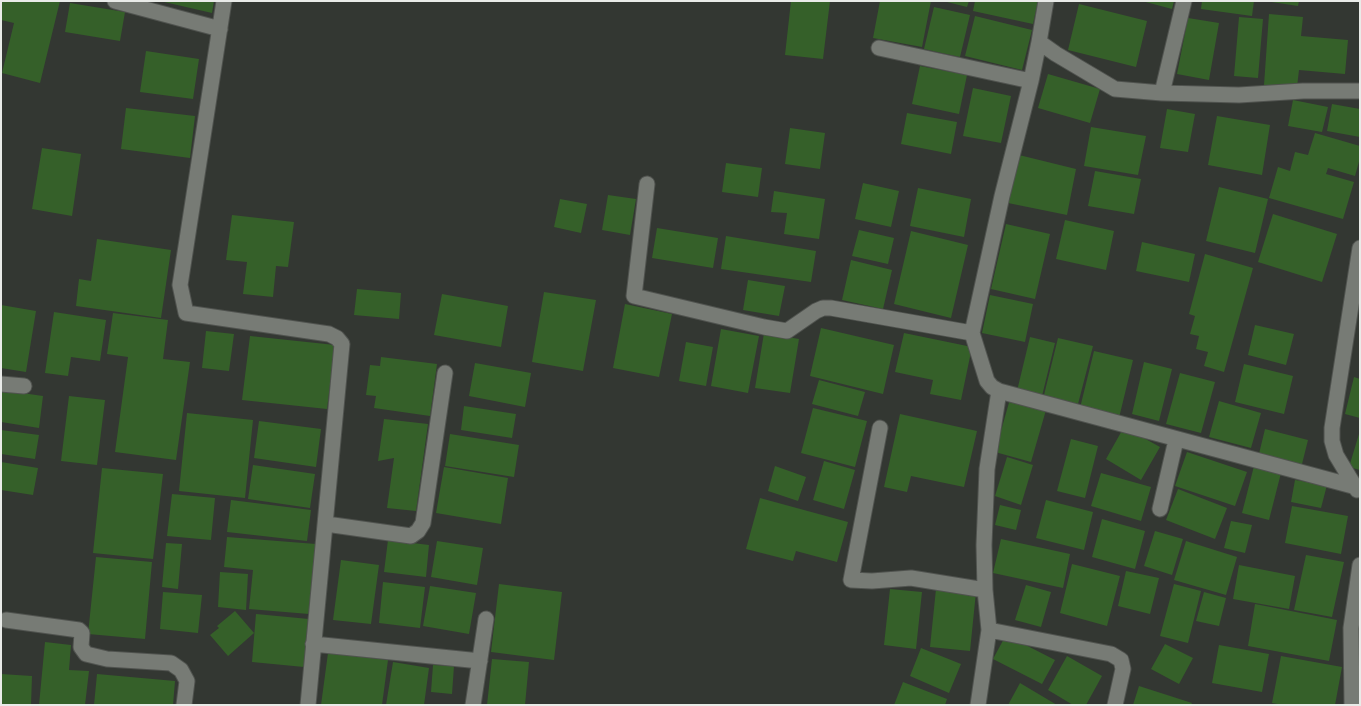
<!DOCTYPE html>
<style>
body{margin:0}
#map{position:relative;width:1361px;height:706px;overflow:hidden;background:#333732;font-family:Poppins,sans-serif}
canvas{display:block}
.frame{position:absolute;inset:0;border:2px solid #e9ebe8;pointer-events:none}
</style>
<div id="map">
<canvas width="1361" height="706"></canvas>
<div class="frame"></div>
</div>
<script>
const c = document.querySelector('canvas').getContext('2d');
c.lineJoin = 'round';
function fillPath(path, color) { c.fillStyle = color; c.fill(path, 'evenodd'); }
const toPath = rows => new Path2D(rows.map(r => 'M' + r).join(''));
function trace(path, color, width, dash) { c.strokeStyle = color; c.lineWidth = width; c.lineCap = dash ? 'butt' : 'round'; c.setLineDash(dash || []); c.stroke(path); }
fillPath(toPath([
 [1,1,60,1,40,83,2,73,14,23,1,20],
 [160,1,214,1,212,13],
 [791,1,830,1,823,59,785,55],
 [880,1,931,1,922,47,873,38],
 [943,1,969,1,967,7],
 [975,1,1038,1,1033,24,973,11],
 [1142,1,1174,1,1172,9],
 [1202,1,1254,1,1252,16,1201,9],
 [1265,1,1299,1,1298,6],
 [70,3,125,12,120,41,65,32],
 [1079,4,1147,21,1136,67,1068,50],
 [934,7,970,15,960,57,924,49],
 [1269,14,1303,17,1301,36,1348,40,1345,74,1299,70,1297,87,1264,85],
 [975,16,1032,30,1022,70,965,56],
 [1239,17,1263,19,1258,78,1234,76],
 [1188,18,1219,23,1209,80,1177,74],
 [146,51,199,59,193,99,140,92],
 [920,66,967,75,959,114,912,104],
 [1048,74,1100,89,1090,123,1038,108],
 [973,88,1011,96,1001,143,963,136],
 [1293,100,1328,107,1322,132,1288,126],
 [1332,104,1360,109,1360,137,1327,131],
 [126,108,195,116,190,158,121,149],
 [1167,109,1195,114,1188,152,1160,148],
 [907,113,957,122,951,154,901,144],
 [1217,116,1270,125,1262,175,1208,165],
 [1091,127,1146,136,1138,175,1084,166],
 [790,128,825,133,820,169,785,164],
 [1315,133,1360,146,1360,158,1355,176,1328,168,1326,174,1354,182,1343,219,1269,198,1278,167,1290,171,1295,152,1308,155],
 [42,148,81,154,72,216,32,209],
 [1019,155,1076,169,1067,215,1008,203],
 [726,163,762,168,758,197,722,192],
 [1095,171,1141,179,1134,214,1088,206],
 [863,183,899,191,891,227,855,219],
 [1219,187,1268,199,1255,253,1206,241],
 [918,188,971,199,964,237,910,226],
 [774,191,825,199,819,239,784,234,787,213,771,212],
 [608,195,636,199,630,235,602,230],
 [560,199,587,204,581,233,554,227],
 [1273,214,1337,234,1322,282,1258,262],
 [232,215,294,222,288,267,276,266,273,297,243,294,247,262,226,260],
 [1065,220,1114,231,1106,270,1056,259],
 [1006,224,1050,234,1035,299,991,289],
 [657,228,718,238,713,268,652,258],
 [859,230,894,238,888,264,852,256],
 [911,231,968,245,951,318,894,304],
 [726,236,816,251,811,282,721,269],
 [97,239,171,250,161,318,76,306,79,279,91,281],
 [1142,242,1195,254,1189,282,1136,271],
 [1205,254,1253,268,1224,372,1204,366,1208,352,1196,349,1199,336,1190,334,1195,316,1189,314],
 [851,260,892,270,883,309,842,300],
 [748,280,785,286,779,316,743,310],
 [357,289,401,293,399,319,354,315],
 [544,292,596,300,583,371,532,362],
 [442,294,508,306,501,347,434,335],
 [990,295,1033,304,1025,342,982,333],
 [625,304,672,314,659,377,613,368],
 [1,305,36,311,26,372,1,368],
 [54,312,106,320,100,361,71,357,68,376,45,373],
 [113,313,168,320,163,359,190,362,176,460,115,452,128,357,107,354],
 [1255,325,1294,334,1286,365,1248,355],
 [821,328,894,345,883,394,810,376],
 [721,329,759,336,748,393,711,386],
 [206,331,234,334,229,371,202,368],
 [764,333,799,339,790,393,755,388],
 [904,333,972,347,961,400,930,394,933,380,895,372],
 [250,336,335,345,327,409,242,400],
 [1030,337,1055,343,1042,396,1017,391],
 [1058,338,1093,346,1078,404,1044,395],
 [686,342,713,347,706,386,679,381],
 [1094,351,1133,360,1119,418,1080,408],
 [381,357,437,364,430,416,374,408,376,396,366,395,370,365,380,366],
 [1144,362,1172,369,1159,421,1132,414],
 [475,363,531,373,525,407,469,396],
 [1244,364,1293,376,1284,414,1235,402],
 [1180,373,1215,382,1201,433,1166,424],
 [1354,377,1360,379,1360,418,1345,414],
 [819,380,865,392,858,416,812,404],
 [1,390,43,396,39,428,1,422],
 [69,396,105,400,97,465,61,461],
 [1010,399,1046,410,1031,462,995,452],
 [1219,401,1261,413,1251,448,1209,437],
 [464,406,516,414,512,438,461,430],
 [813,408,867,421,855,467,801,453],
 [187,413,253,420,245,498,179,491],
 [900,414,977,431,964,487,911,476,907,492,884,487],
 [384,419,428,424,416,511,387,508,394,458,378,461],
 [259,421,321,429,316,467,254,458],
 [1124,427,1160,447,1141,480,1106,459],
 [1265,429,1308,440,1301,468,1258,458],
 [1,430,39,435,35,459,1,454],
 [450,434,519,445,514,477,445,466],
 [1359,434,1360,434,1360,470,1349,467],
 [1071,439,1098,446,1085,498,1057,491],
 [1187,452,1247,472,1235,506,1175,486],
 [1007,457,1033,465,1021,505,995,496],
 [824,461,855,470,844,509,813,500],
 [1,462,38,468,33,495,1,490],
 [253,465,315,474,310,508,248,499],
 [775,466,806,477,798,501,768,491],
 [1254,466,1281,473,1269,520,1242,513],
 [444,467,508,478,501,524,436,513],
 [102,468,163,474,153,559,93,553],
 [1101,473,1151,487,1141,521,1091,506],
 [1295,480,1327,485,1321,508,1291,502],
 [1178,489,1227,508,1215,539,1166,520],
 [172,494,215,498,211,540,167,536],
 [760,498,848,522,837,562,796,551,793,561,746,549],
 [231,500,311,510,307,541,227,532],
 [1046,500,1093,512,1084,550,1036,538],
 [1000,505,1021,510,1016,530,995,525],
 [1292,506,1348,516,1341,554,1285,543],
 [1102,519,1145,531,1135,569,1092,557],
 [1231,521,1252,525,1245,553,1224,548],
 [1155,531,1183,539,1172,575,1144,566],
 [227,537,316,544,309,614,249,609,253,570,224,567],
 [1001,539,1070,554,1063,588,993,573],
 [388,540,429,545,426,577,384,572],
 [437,541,483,548,477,585,431,577],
 [1186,541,1237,557,1226,595,1174,580],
 [166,543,182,544,178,589,162,587],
 [1306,555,1344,562,1332,617,1294,610],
 [96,557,152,562,145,639,88,634],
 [341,560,379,565,371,624,333,620],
 [1072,564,1120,576,1107,626,1060,613],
 [1239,565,1295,576,1289,609,1233,599],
 [1126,571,1159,578,1150,614,1118,606],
 [220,572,248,574,246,610,218,607],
 [383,582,425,587,420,628,379,623],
 [499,584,562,592,554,660,491,652],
 [1174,584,1201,591,1188,643,1160,636],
 [1026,585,1051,592,1041,627,1015,620],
 [430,586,476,593,469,634,423,626],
 [890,589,922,592,916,649,884,645],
 [936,589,976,592,970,651,930,647],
 [163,592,202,595,198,633,160,629],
 [1204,592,1226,598,1219,626,1196,621],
 [1255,604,1337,620,1329,661,1248,646],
 [235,611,254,633,228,656,210,635,219,628,217,626],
 [256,614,309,619,304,667,252,662],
 [1006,635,1055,660,1042,684,993,659],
 [45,642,71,645,69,670,89,671,85,705,39,705],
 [1165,644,1193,658,1179,684,1151,669],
 [1219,645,1269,654,1262,692,1212,683],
 [921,648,961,664,949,693,910,676],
 [328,653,388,660,382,705,321,705],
 [1067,656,1102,676,1086,705,1073,705,1048,690],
 [1281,656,1342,667,1335,705,1283,705,1272,703],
 [492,659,529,662,525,705,487,705],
 [393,662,429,668,424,705,386,705],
 [433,665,454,666,452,694,431,692],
 [1,674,32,676,31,705,1,705],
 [97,674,175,681,173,705,94,705],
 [903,682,947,699,945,705,894,705],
 [1020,683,1057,705,1008,705],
 [1139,686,1192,703,1191,705,1133,705]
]), '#356029');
const minor = toPath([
 [115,1,220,29],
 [224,1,180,285,186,313,329,334,337,338,342,344,308,705],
 [1039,42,1046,1],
 [879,48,1031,81],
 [1162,93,1184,1],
 [647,184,634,296,764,327,787,331,816,311,823,308,831,308,972,333,1002,196,1031,81,1039,42,1056,54,1115,89,1162,93,1239,95,1303,91,1360,91],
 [972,333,987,381,992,387,999,391,1360,488],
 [1,384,24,386],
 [880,428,851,580,872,581,911,578,985,590],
 [1357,490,1336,455,1332,441,1332,428,1360,248],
 [1160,509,1176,440],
 [326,524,411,536,418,531,423,523,445,373],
 [6,620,79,630,82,633,81,647,86,654,107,659,171,663,181,670,187,681,184,705],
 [989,630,1111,654,1121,660,1123,669,1115,705],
 [313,644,480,661],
 [473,705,486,619],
 [978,705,989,630,985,590,984,545,987,469,999,391],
 [1352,705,1351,628,1360,565]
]);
trace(minor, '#50534f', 17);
trace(minor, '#777b75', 15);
</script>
